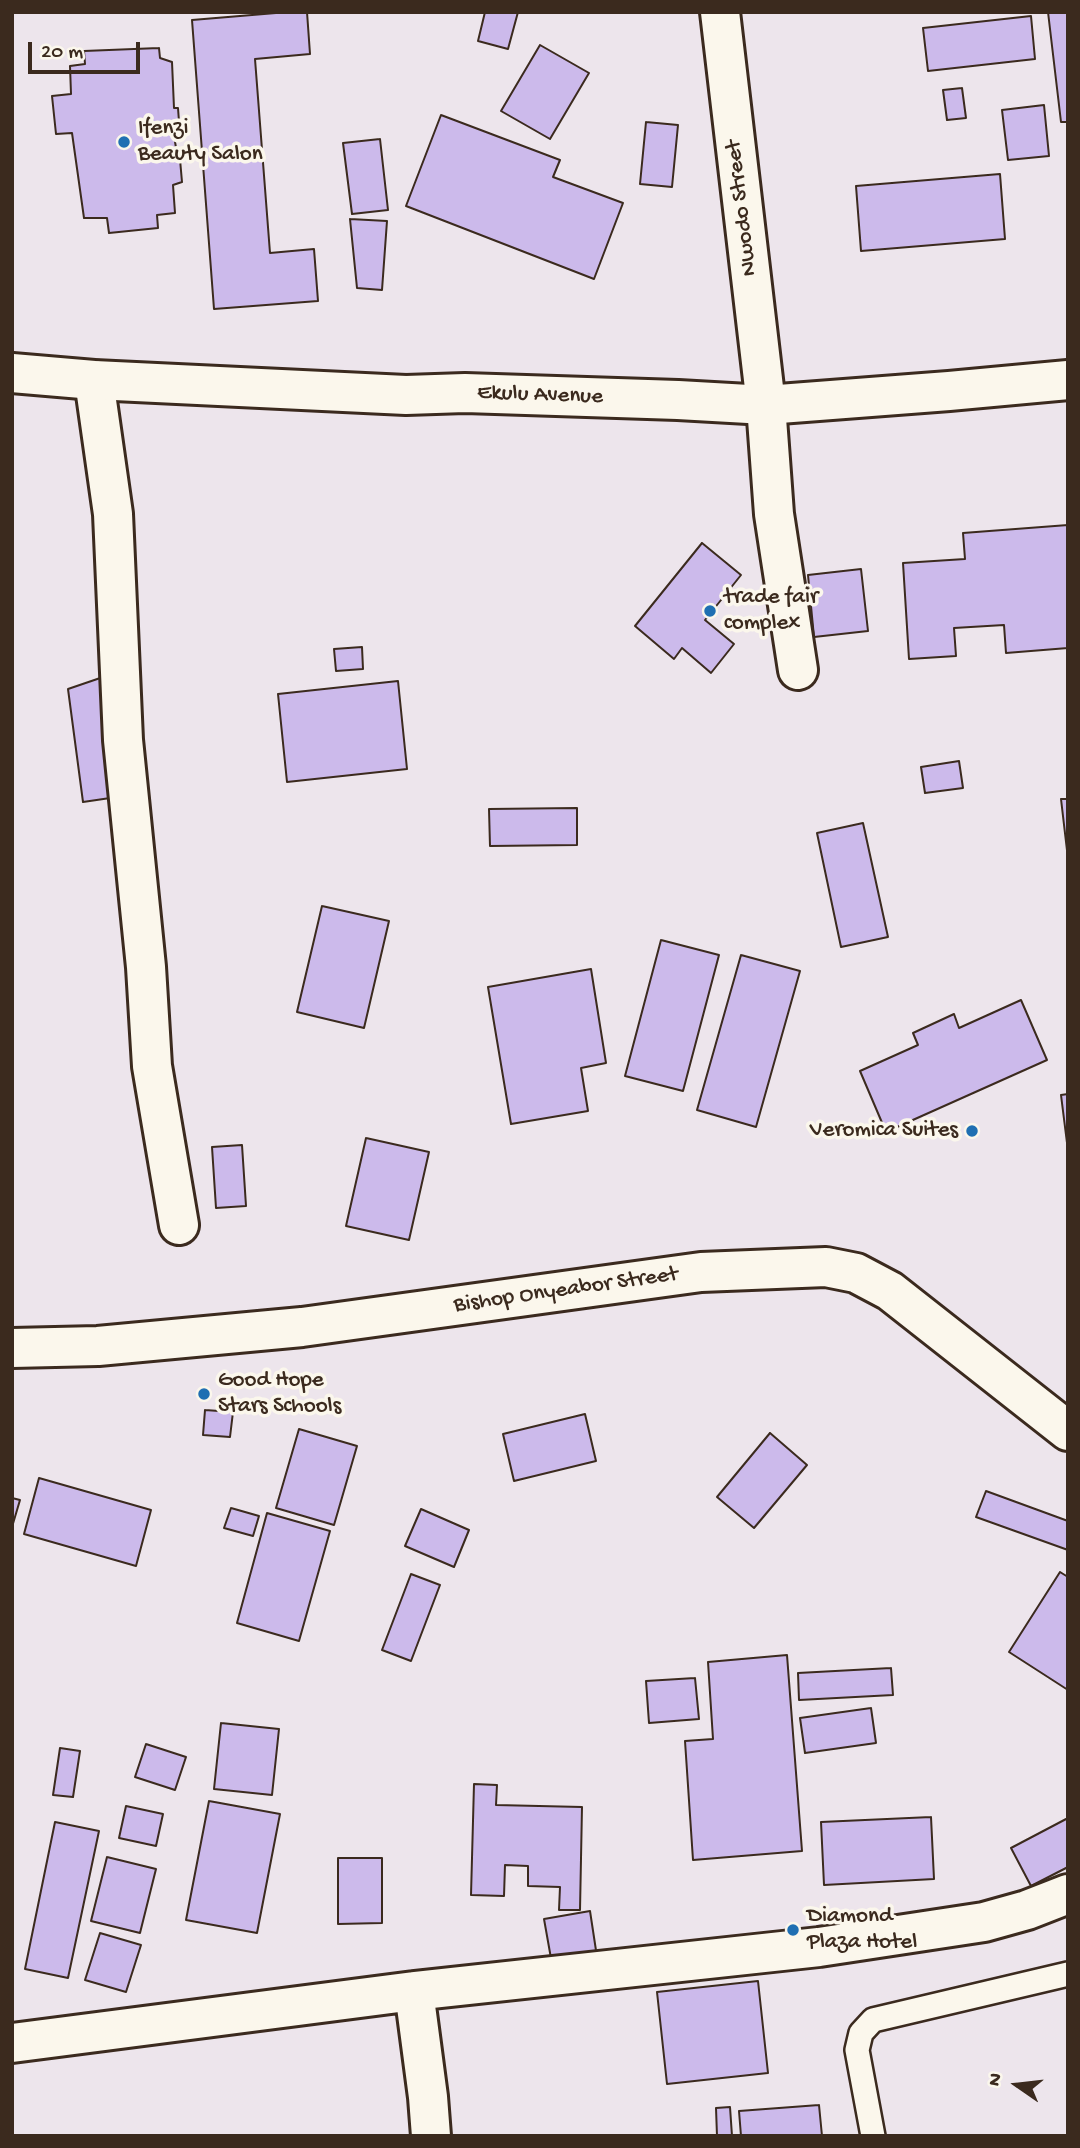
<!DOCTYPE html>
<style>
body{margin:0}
#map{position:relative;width:1080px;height:2148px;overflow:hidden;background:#ede5ec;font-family:"Gochi Hand",sans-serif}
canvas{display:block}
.frame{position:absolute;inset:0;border:14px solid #3b2a1e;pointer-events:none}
.north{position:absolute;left:982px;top:2050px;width:70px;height:70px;-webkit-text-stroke:5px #fbf7ec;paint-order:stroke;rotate:284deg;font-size:19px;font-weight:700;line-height:28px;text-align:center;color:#3b2a1e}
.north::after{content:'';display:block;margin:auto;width:24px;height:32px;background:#3b2a1e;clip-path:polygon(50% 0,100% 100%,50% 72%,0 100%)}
.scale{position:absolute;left:28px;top:42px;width:112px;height:32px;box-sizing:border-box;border:4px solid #3b2a1e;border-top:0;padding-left:9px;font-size:21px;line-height:24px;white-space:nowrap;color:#3b2a1e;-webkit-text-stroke:5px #fbf7ec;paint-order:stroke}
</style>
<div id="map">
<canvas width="1080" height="2148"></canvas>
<div class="frame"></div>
<div class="north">N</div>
<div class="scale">20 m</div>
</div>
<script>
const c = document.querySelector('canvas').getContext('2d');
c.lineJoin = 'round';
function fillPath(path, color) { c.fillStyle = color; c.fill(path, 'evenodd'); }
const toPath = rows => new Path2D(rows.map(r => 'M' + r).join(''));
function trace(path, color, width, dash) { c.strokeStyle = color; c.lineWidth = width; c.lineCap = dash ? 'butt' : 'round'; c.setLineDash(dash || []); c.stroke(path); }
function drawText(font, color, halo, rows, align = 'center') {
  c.font = font + ' "Gochi Hand",sans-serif'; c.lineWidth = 7; c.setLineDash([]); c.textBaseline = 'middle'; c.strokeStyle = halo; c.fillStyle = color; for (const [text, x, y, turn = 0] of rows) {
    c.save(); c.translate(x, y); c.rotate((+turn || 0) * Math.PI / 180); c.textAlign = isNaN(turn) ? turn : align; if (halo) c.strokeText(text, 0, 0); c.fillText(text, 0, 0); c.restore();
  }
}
const building = toPath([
 [288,12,307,12,310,54,255,59,270,253,314,249,318,301,214,309,192,20,288,12],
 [485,12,518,12,508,49,478,41,485,12],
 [1048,12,1068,12,1068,122,1061,122,1048,12],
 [1031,16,1035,59,928,71,923,28,1031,16],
 [540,45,589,73,550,139,501,111,540,45],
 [159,48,160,58,172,62,174,108,178,108,180,135,174,135,176,148,179,148,182,182,173,185,175,213,157,215,158,228,109,233,107,218,84,218,72,133,56,134,52,96,71,94,70,66,85,64,84,51,159,48],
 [962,88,966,118,947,120,943,90,962,88],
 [1044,105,1049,156,1008,160,1002,110,1044,105],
 [441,115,560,160,553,177,623,203,594,279,406,206,441,115],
 [646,122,678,125,672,187,640,184,646,122],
 [380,139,388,210,352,214,343,143,380,139],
 [1000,174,1005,239,861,251,856,186,1000,174],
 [350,219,387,221,382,290,357,288,350,219],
 [1068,525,1068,648,1006,653,1004,625,954,628,956,656,909,659,903,563,965,559,963,533,1068,525],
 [702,543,741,575,705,620,734,644,711,673,682,648,674,659,635,626,702,543],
 [861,569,868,631,814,637,808,575,861,569],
 [362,647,363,669,336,671,334,649,362,647],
 [109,675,117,797,83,802,68,689,109,675],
 [398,681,407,769,287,782,278,694,398,681],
 [959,761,963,788,925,793,921,767,959,761],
 [1061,799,1068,799,1068,859,1061,799],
 [577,808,577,845,490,846,489,809,577,808],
 [863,823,888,937,841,947,817,833,863,823],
 [322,906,389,921,364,1028,297,1012,322,906],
 [661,940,719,955,683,1091,625,1076,661,940],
 [741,955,800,971,756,1127,697,1110,741,955],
 [591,969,606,1063,581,1068,588,1111,511,1124,488,987,591,969],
 [1021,1000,1047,1060,886,1132,860,1071,918,1045,913,1033,954,1014,959,1028,1021,1000],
 [1068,1094,1068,1151,1061,1095,1068,1094],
 [366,1138,429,1152,409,1240,346,1226,366,1138],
 [242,1145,246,1206,216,1208,212,1147,242,1145],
 [205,1410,233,1412,230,1437,203,1435,205,1410],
 [585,1414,596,1461,514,1481,503,1434,585,1414],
 [299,1429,357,1446,334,1525,276,1508,299,1429],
 [770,1433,807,1465,754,1528,717,1497,770,1433],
 [39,1478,151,1510,136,1566,24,1534,39,1478],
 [986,1491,1068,1521,1068,1550,976,1517,986,1491],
 [12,1498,20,1500,12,1527,12,1498],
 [231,1508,259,1516,253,1536,224,1528,231,1508],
 [421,1509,469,1530,454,1567,405,1546,421,1509],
 [267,1513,330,1531,299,1641,237,1623,267,1513],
 [1060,1572,1068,1577,1068,1690,1009,1652,1060,1572],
 [411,1574,440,1585,411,1661,382,1650,411,1574],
 [787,1655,802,1851,693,1860,685,1741,713,1739,708,1662,787,1655],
 [891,1668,893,1695,799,1700,798,1673,891,1668],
 [695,1678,699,1719,649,1723,646,1681,695,1678],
 [871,1708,876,1743,805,1753,800,1718,871,1708],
 [221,1723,279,1729,272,1795,214,1789,221,1723],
 [146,1744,186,1757,175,1790,135,1777,146,1744],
 [60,1748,80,1751,73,1797,53,1795,60,1748],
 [474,1784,497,1785,496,1805,582,1807,580,1910,559,1910,560,1887,528,1886,528,1866,505,1865,504,1896,471,1895,474,1784],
 [209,1801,280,1814,257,1933,186,1920,209,1801],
 [126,1806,163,1814,156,1846,119,1838,126,1806],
 [931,1817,934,1879,824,1885,821,1822,931,1817],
 [1068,1818,1068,1867,1031,1886,1011,1848,1068,1818],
 [55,1822,99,1831,68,1978,25,1969,55,1822],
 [107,1857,156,1869,140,1933,91,1921,107,1857],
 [338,1858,382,1858,382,1923,338,1924,338,1858],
 [590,1911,597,1957,552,1964,544,1919,590,1911],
 [100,1933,141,1945,126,1992,85,1980,100,1933],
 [758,1981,768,2073,667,2084,657,1992,758,1981],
 [819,2105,822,2136,741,2136,739,2111,819,2105],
 [730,2107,732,2136,717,2136,716,2108,730,2107]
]);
fillPath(building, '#ccbaeb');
trace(building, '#3b2a1e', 2);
const service = toPath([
 [873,2136,857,2050,861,2033,873,2020,1068,1974]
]);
const minor = toPath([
 [720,12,766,405,774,514,798,670],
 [94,380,113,514,123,740,146,967,152,1066,179,1225],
 [12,1348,98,1346,302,1327,701,1272,826,1267,856,1273,890,1291,1068,1431],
 [414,1991,428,2097,431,2136],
 [12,2043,414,1991,819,1947,984,1922,1027,1910,1068,1894]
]);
const secondary = toPath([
 [12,373,94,380,406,395,465,393,678,400,766,405,949,391,1068,380]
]);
trace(service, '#3b2a1e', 28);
trace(minor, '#3b2a1e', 44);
trace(secondary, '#3b2a1e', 44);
trace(service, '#fbf7ec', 23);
trace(minor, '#fbf7ec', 38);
trace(secondary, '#fbf7ec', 38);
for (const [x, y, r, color] of [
 [124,142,7,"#1f6fb2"],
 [710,611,7,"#1f6fb2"],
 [972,1131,7,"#1f6fb2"],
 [204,1394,7,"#1f6fb2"],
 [793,1930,7,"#1f6fb2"]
]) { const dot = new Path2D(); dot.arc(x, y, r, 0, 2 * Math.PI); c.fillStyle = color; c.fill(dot); trace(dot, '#fbf7ec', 2.5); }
drawText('23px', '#3b2a1e', '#fbf7ec', [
 ["Ifenzi",138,129],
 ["Beauty Salon",138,155],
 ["trade fair",724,598],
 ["complex",724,624],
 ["Veromica Suites",958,1131,"right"],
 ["Good Hope",218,1381],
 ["Stars Schools",218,1407],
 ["Diamond",807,1917],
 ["Plaza Hotel",807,1943]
], 'left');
drawText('23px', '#3b2a1e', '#fbf7ec', [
 ["Nwodo Street",743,208,-97],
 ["Ekulu Avenue",540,396,2],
 ["Bishop Onyeabor Street",566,1291,-8]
]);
</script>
